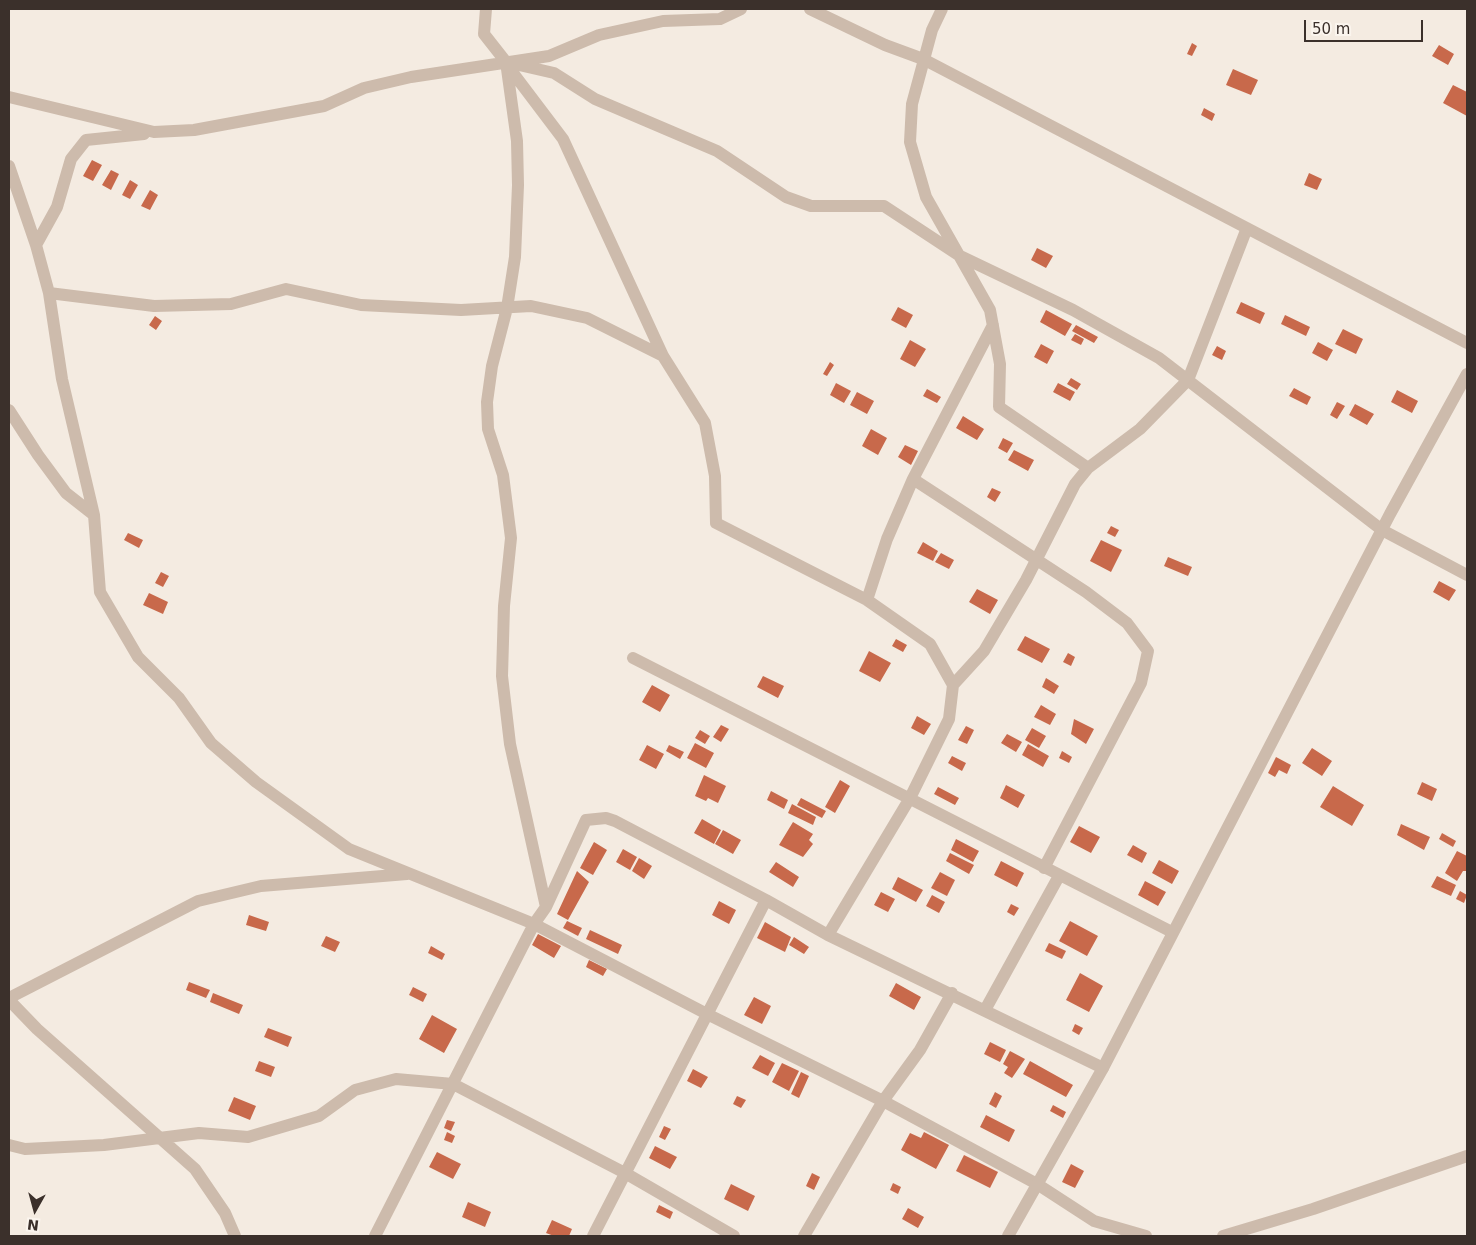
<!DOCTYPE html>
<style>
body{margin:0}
#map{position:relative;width:1476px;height:1245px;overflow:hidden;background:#f4ebe1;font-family:"DejaVu Sans",sans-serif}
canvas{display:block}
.frame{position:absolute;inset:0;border:10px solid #3b302b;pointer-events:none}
.north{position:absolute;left:10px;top:1185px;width:50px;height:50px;-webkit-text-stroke:4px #fbf5ee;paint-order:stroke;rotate:187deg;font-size:14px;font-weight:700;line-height:20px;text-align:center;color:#3b302b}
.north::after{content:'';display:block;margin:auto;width:18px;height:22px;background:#3b302b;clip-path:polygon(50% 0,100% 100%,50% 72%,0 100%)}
.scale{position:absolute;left:1304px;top:20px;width:119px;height:22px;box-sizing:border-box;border:2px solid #3b302b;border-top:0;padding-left:6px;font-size:15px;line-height:18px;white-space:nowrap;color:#3b302b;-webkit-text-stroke:4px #fbf5ee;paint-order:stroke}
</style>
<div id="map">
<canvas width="1476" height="1245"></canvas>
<div class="frame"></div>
<div class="north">N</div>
<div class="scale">50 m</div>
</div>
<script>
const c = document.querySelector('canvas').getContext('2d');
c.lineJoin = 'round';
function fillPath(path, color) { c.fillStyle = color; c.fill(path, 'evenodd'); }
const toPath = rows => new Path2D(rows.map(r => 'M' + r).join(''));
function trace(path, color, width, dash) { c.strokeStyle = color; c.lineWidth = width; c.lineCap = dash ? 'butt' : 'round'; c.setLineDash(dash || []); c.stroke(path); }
fillPath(toPath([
 [1192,43,1197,46,1192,56,1187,54],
 [1439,45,1454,54,1448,65,1432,56],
 [1233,69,1258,80,1251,95,1226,85],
 [1453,85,1467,92,1467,116,1443,103],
 [1204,108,1215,114,1212,121,1201,115],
 [92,160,102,165,93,181,83,176],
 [111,170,119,174,111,190,102,185],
 [1309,173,1322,179,1317,190,1304,185],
 [130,180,138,185,130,199,122,195],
 [150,190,158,195,150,210,141,206],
 [1037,248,1053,256,1046,268,1031,260],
 [1241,302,1265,313,1260,324,1236,313],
 [898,307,913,315,906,328,891,320],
 [1046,310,1072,324,1065,336,1040,322],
 [1285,315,1310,327,1306,336,1281,324],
 [155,316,162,321,156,330,149,325],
 [1076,325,1098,337,1094,343,1072,331],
 [1343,329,1363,339,1356,354,1335,344],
 [1075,334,1084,339,1081,345,1071,340],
 [910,340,926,349,915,367,900,359],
 [1318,342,1333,350,1327,361,1312,353],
 [1041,344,1054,351,1047,364,1034,357],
 [1217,346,1226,351,1222,360,1212,355],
 [830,362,834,365,827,376,823,374],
 [1071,378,1081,384,1077,390,1067,384],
 [836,383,851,391,844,403,830,395],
 [1058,383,1075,392,1070,401,1053,392],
 [1294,388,1311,397,1307,405,1289,396],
 [927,389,941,397,937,403,923,396],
 [1397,390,1418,401,1412,413,1391,402],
 [857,392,874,401,867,414,850,405],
 [1337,402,1345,406,1337,419,1330,415],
 [1355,404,1374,414,1367,425,1349,415],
 [963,416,984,429,977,440,956,428],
 [871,429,887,438,878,455,862,446],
 [1003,438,1013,443,1007,453,998,448],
 [905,445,918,451,911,465,898,457],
 [1014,450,1034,460,1028,471,1008,460],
 [992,488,1001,492,995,502,987,497],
 [1111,526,1119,530,1115,537,1107,533],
 [128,533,143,540,139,548,124,540],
 [1101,540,1122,550,1111,572,1090,561],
 [923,542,938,551,933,561,917,553],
 [941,553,954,560,949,569,935,562],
 [1168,557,1192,567,1188,576,1164,566],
 [161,572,169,576,163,587,155,583],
 [1439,581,1456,590,1449,601,1433,592],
 [977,589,998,600,990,614,969,602],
 [149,593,168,602,163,614,143,605],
 [1025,636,1050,649,1042,663,1017,650],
 [896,639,907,645,903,652,892,646],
 [869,651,891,663,880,682,859,671],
 [1068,653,1075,657,1071,666,1063,662],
 [763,676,784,686,778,698,757,687],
 [1046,678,1059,686,1054,694,1042,687],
 [652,685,670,695,660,712,642,702],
 [1041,705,1056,714,1050,725,1034,717],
 [917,716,931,724,924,735,911,728],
 [1074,719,1094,729,1086,744,1071,734],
 [721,725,729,729,721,742,713,737],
 [966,726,974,730,967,744,958,740],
 [1032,728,1046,736,1039,748,1025,740],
 [700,730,710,736,705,744,695,738],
 [1007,734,1022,742,1016,752,1001,743],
 [695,743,714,753,706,768,687,758],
 [1028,744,1049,756,1043,767,1022,755],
 [647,745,664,754,656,769,639,760],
 [669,745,684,752,680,759,666,751],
 [1312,748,1332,761,1322,776,1302,763],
 [1062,751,1072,757,1069,763,1059,758],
 [952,756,966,763,962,771,948,763],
 [1276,757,1291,765,1287,774,1279,770,1275,777,1268,773],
 [704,775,726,786,718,803,708,798,706,801,695,796],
 [840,780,850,786,835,813,825,807],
 [1422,782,1437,789,1432,801,1417,794],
 [1006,785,1025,795,1018,808,1000,798],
 [1333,786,1364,805,1352,826,1320,807],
 [938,787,959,798,955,805,934,794],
 [771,791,788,800,784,809,767,800],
 [801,798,826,811,822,818,797,805],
 [792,804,816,817,813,825,788,813],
 [702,819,721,830,714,844,694,833],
 [793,822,813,834,809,840,813,844,803,857,779,845],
 [1401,824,1430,837,1424,850,1397,835],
 [1079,826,1100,837,1091,853,1070,842],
 [723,830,741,840,733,854,715,844],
 [1442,833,1456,841,1453,847,1439,839],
 [956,839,979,851,973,862,951,850],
 [594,842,607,850,593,875,580,868],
 [1133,845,1147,853,1142,863,1127,855],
 [623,849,637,857,630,870,616,862],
 [1457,851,1467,856,1467,871,1463,871,1457,881,1445,873],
 [950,853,974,865,969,874,946,861],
 [639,858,652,866,644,879,632,871],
 [1159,860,1179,871,1172,884,1152,873],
 [1001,861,1024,873,1017,887,994,875],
 [776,862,799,877,793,887,769,872],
 [577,871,589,882,568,920,557,914],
 [940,872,955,880,947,896,931,888],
 [1437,876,1456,885,1451,896,1431,887],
 [898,877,923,890,916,902,892,889],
 [1145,881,1166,892,1158,906,1138,895],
 [1460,891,1467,895,1464,903,1456,899],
 [881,892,895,899,888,912,874,905],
 [932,895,945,902,939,913,926,906],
 [719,901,736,910,729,924,712,915],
 [1011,904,1019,908,1014,916,1007,912],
 [249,915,269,922,266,931,246,925],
 [567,921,582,928,578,936,563,928],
 [1070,921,1098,936,1087,956,1059,941],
 [765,922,791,937,785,952,757,938],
 [590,930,622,945,618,954,586,939],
 [538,934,561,946,554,958,532,945],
 [326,936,340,942,335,952,321,946],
 [794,937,809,947,804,954,789,945],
 [1049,943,1066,951,1062,959,1045,951],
 [431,946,445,954,442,960,428,953],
 [589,960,607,969,603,976,586,967],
 [1080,973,1103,986,1089,1012,1066,1000],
 [189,982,210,990,206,998,186,990],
 [896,983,921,997,914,1010,889,996],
 [413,987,427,994,423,1002,409,995],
 [213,993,243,1005,239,1014,210,1002],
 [754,997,771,1006,762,1024,744,1015],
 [432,1015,457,1029,444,1053,419,1039],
 [1075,1024,1083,1028,1079,1035,1072,1031],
 [268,1028,292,1037,288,1047,264,1037],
 [990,1042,1006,1050,1000,1062,984,1054],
 [1010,1051,1025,1059,1012,1078,1004,1073,1008,1067,1003,1064],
 [760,1055,775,1063,768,1076,752,1068],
 [259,1061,275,1067,271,1077,255,1071],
 [1030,1061,1073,1085,1066,1097,1023,1074],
 [782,1063,799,1071,789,1091,772,1082],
 [693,1069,708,1077,701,1088,687,1081],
 [801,1072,809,1076,799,1098,791,1094],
 [995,1092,1002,1096,996,1108,989,1104],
 [737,1096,746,1100,741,1108,733,1104],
 [234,1097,256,1106,250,1120,228,1111],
 [1053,1105,1066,1112,1063,1118,1050,1111],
 [986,1115,1015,1130,1009,1142,980,1127],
 [447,1120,455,1122,451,1131,444,1128],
 [664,1126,671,1129,665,1140,659,1137],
 [447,1132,455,1136,452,1143,444,1140],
 [924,1132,949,1145,936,1169,901,1150,910,1133,921,1138],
 [655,1146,677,1157,670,1169,649,1158],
 [437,1152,461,1164,453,1179,429,1167],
 [964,1155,998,1172,990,1188,956,1171],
 [1071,1164,1084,1171,1075,1188,1062,1182],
 [812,1173,820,1177,814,1190,806,1186],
 [893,1183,901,1187,898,1194,890,1190],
 [731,1184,755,1196,748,1211,724,1199],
 [468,1202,491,1212,485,1227,462,1217],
 [659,1205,673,1212,670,1219,656,1212],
 [908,1208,924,1217,918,1228,902,1219],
 [552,1220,572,1229,569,1236,554,1236,546,1233]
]), '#c8694b');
trace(toPath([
 [486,9,484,34,506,62,517,141,518,185,515,257,507,308,492,366,487,402,488,429,503,475,511,538,504,606,502,676,510,744,546,907],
 [810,9,885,45,923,59,1467,343],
 [942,9,932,30,912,104,910,142,926,197,990,310,1000,364,999,407,1088,468],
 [506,62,554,73,595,99,717,151,786,197,811,206,884,206,960,256,1073,310,1159,358,1382,530,1467,575],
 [507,65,563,139,663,356,705,423,715,476,716,523,867,600,930,644,953,685],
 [9,97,154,132,194,130,324,106,364,88,411,77,549,56,599,35,663,21,720,19,741,9],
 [9,166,36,245,49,293,62,379,94,515,100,592,138,657,179,698,211,743,256,782,349,849,534,924,707,1014,883,1101,1037,1184,1094,1221,1146,1236],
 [36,245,57,207,71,159,86,140,144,134],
 [49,293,154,306,231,304,286,289,361,305,461,310,531,306,587,318,663,356],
 [9,410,38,455,66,493,94,515],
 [913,479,1086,592,1127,623,1148,651,1141,683,1044,868],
 [867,600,887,539,913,479,993,325],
 [633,658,1172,932],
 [828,935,910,798,949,719,953,685,984,651,1026,580,1075,484,1088,468,1140,429,1188,380,1247,228],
 [9,998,198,901,261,886,407,874],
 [9,1000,37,1029,195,1169,225,1213,235,1236],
 [985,1010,1059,876],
 [9,1145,25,1149,104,1145,199,1133,248,1137,319,1116,355,1090,396,1079,453,1084,625,1173,734,1236],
 [375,1236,534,924,546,907,586,820,606,818,615,821,766,900,828,935,1103,1068],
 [593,1236,766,900],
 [804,1236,883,1101,920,1050,952,993],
 [1223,1236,1313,1209,1467,1156]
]), '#cdbbac', 12);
trace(toPath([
 [1008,1236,1103,1068,1390,514,1467,374]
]), '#cdbbac', 12);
</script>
